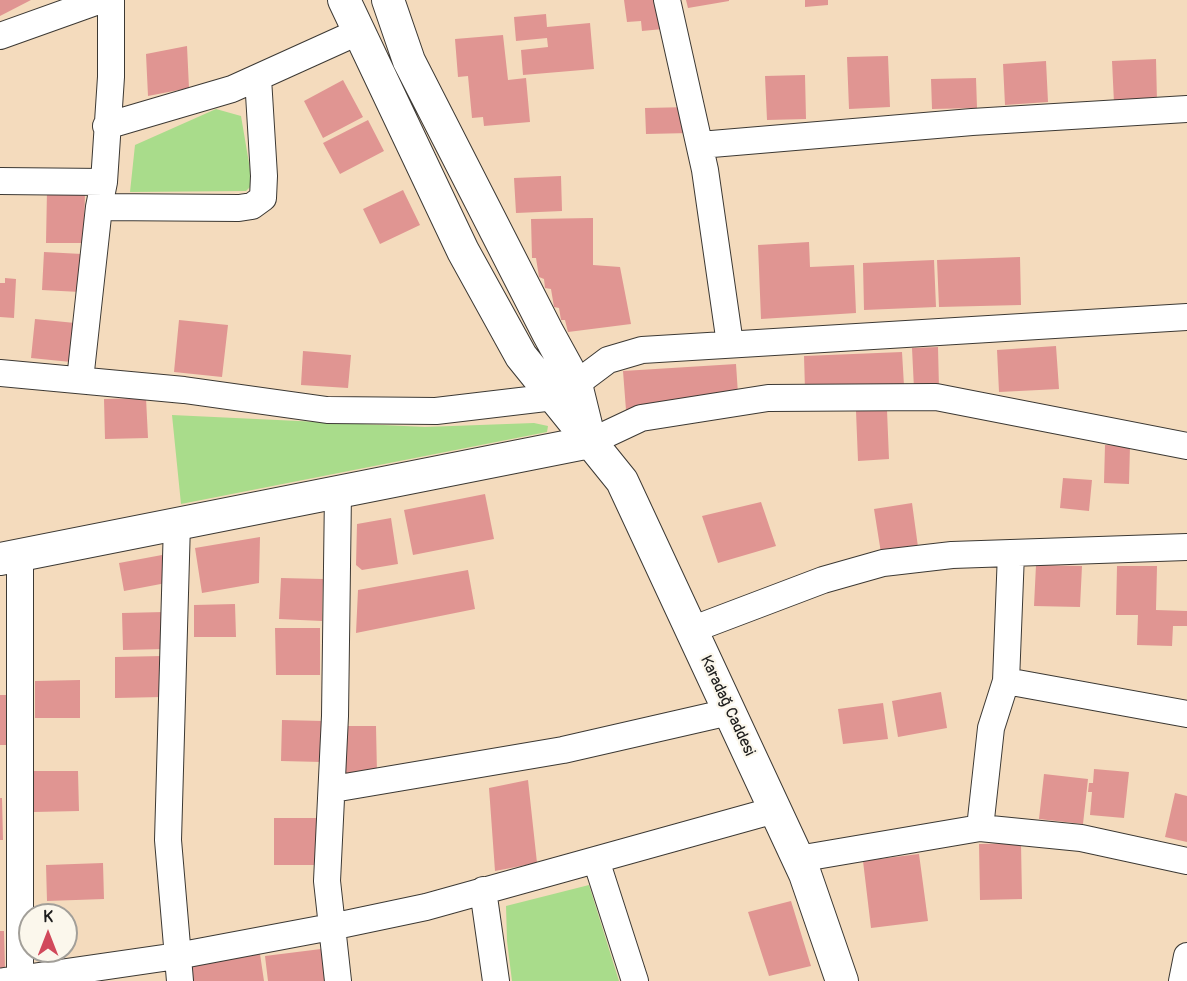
<!DOCTYPE html>
<meta charset="utf-8">
<style>
body{margin:0}
#map{position:relative;width:1187px;height:981px;overflow:hidden;background:#f4dbbd;font-family:Pangolin,sans-serif}
canvas{display:block}
.north{position:absolute;left:18px;top:903px;width:60px;height:60px;box-sizing:border-box;background:#fbf7ec;border:2px solid #a29f99;border-radius:50%;rotate:0deg;font-size:16px;font-weight:700;line-height:24px;text-align:center;color:#1c1c1c}
.north::after{content:'';display:block;margin:auto;width:21px;height:27px;background:#d1495b;clip-path:polygon(50% 0,100% 100%,50% 72%,0 100%)}
</style>
<div id="map">
<canvas width="1187" height="981"></canvas>
<div class="north">K</div>
</div>
<script>
const c = document.querySelector('canvas').getContext('2d');
c.lineJoin = 'round';
function fillPath(path, color) { c.fillStyle = color; c.fill(path, 'evenodd'); }
const toPath = rows => new Path2D(rows.map(r => 'M' + r).join(''));
function trace(path, color, width, dash) { c.strokeStyle = color; c.lineWidth = width; c.lineCap = dash ? 'butt' : 'round'; c.setLineDash(dash || []); c.stroke(path); }
function drawText(font, color, halo, rows, align = 'center') {
  c.font = font + ' Pangolin,sans-serif'; c.lineWidth = 4.5; c.setLineDash([]); c.textBaseline = 'middle'; c.strokeStyle = halo; c.fillStyle = color; for (const [text, x, y, turn = 0] of rows) {
    c.save(); c.translate(x, y); c.rotate((+turn || 0) * Math.PI / 180); c.textAlign = isNaN(turn) ? turn : align; if (halo) c.strokeText(text, 0, 0); c.fillText(text, 0, 0); c.restore();
  }
}
fillPath(toPath([
 [216,109,241,116,251,175,251,186,246,191,130,192,135,145],
 [172,415,425,427,534,423,548,426,547,432,181,504],
 [589,885,619,981,512,981,507,941,506,906]
]), '#a9dc8b');
fillPath(toPath([
 [0,0,31,0,0,16],
 [624,0,659,0,663,29,642,31,641,21,627,22],
 [686,0,729,0,729,1,688,8],
 [805,0,828,0,828,5,805,7],
 [546,14,547,27,590,23,594,69,523,75,521,50,548,47,547,38,516,41,514,17],
 [503,35,508,80,526,78,530,122,484,126,483,117,472,118,468,76,458,77,455,39],
 [187,46,189,88,148,96,146,54],
 [888,56,890,107,849,109,847,57],
 [1156,59,1157,102,1114,103,1112,61],
 [1046,61,1048,102,1005,105,1003,64],
 [805,75,806,119,767,120,765,76],
 [976,78,977,108,932,109,931,79],
 [343,80,363,117,323,138,304,101],
 [690,107,690,133,646,134,645,108],
 [368,120,384,151,340,174,323,143],
 [561,176,562,211,516,213,514,178],
 [47,190,85,191,84,243,46,243],
 [403,190,420,225,380,244,363,209],
 [593,218,593,265,620,267,631,324,568,332,565,320,561,320,559,308,554,307,551,289,545,288,544,279,539,277,536,258,532,258,531,219],
 [809,242,810,267,854,265,856,313,761,319,758,245],
 [44,252,82,254,80,292,42,290],
 [1020,257,1021,305,939,307,937,260],
 [934,260,936,307,864,310,863,263],
 [5,278,16,279,14,318,0,317,0,283,5,283],
 [35,319,75,323,71,362,31,358],
 [179,320,228,325,222,377,174,372],
 [1056,346,1059,389,999,392,997,350],
 [938,347,939,389,914,389,912,348],
 [303,351,351,355,348,388,301,385],
 [902,352,904,386,805,390,804,356],
 [736,364,738,394,626,410,623,371],
 [146,398,148,438,105,439,104,399],
 [887,410,889,459,858,461,856,411],
 [1105,445,1130,446,1129,484,1104,483],
 [1063,478,1092,480,1089,511,1060,508],
 [485,494,494,539,413,555,404,510],
 [761,502,776,546,718,563,702,516],
 [912,503,918,547,881,553,874,509],
 [391,518,398,564,362,570,356,565,357,524],
 [260,537,259,583,202,593,195,548],
 [162,555,166,583,124,591,119,563],
 [1036,565,1082,566,1080,607,1034,606],
 [1117,566,1157,566,1156,610,1187,611,1187,626,1173,626,1172,646,1137,645,1138,615,1116,615],
 [468,570,475,609,356,633,358,590],
 [281,578,323,579,322,621,279,619],
 [235,604,236,637,194,637,194,605],
 [164,612,165,649,123,650,122,613],
 [275,628,320,628,320,675,276,675],
 [162,656,162,697,115,698,115,657],
 [80,680,80,718,35,718,35,681],
 [941,692,947,728,898,737,892,701],
 [0,695,7,695,6,745,0,745],
 [883,703,888,739,843,744,838,709],
 [282,720,323,721,322,762,281,761],
 [343,726,376,726,377,774,344,775],
 [1094,769,1129,772,1124,818,1090,815,1092,792,1088,792,1089,783,1093,783],
 [33,771,78,771,79,811,34,812],
 [1044,774,1088,779,1083,824,1039,819],
 [528,780,537,863,495,871,489,788],
 [1175,793,1187,796,1187,842,1165,837],
 [0,798,2,798,3,840,0,840],
 [274,818,317,818,318,865,274,865],
 [1021,843,1022,899,980,900,979,844],
 [919,854,928,921,871,928,863,861],
 [103,863,104,899,47,901,46,865],
 [791,901,811,966,769,976,748,912],
 [0,931,4,931,5,969,0,970],
 [321,949,326,981,268,981,265,956],
 [260,954,264,981,191,981,189,963]
]), '#e09592');
const minor = toPath([
 [667,0,705,170,730,344],
 [0,36,101,0],
 [106,126,232,89,358,32],
 [700,145,972,122,1187,109],
 [0,181,104,182],
 [99,207,239,208,252,206,263,198,264,176,258,78],
 [0,373,184,390,327,410,436,411,554,397,576,384,608,360,642,350,1187,317],
 [80,380,99,207,104,182,111,77,111,0],
 [590,442,641,418,768,398,936,397,1187,446],
 [177,523,168,840,180,981],
 [20,555,20,981],
 [691,630,823,580,883,563,952,555,1187,547],
 [1006,681,1187,714],
 [333,789,563,750,729,712],
 [980,828,991,728,1006,681,1011,553],
 [798,859,980,828,1081,838,1187,861],
 [596,860,635,981],
 [483,890,496,981],
 [4,981,177,956,331,927,426,907,775,810],
 [338,981,327,881,335,716,338,492],
 [1182,981,1187,956]
]);
const tertiary = toPath([
 [344,0,463,251,521,356,622,481,805,874,842,981],
 [388,0,409,61,548,333,576,384,588,433],
 [0,559,590,442]
]);
trace(minor, '#3c3934', 28);
trace(tertiary, '#3c3934', 34);
trace(minor, '#fff', 26);
trace(tertiary, '#fff', 32);
drawText('16px', '#1c1c1c', '#fbf7ec', [
 ["Karadağ Caddesi",727,706,65]
]);
</script>
